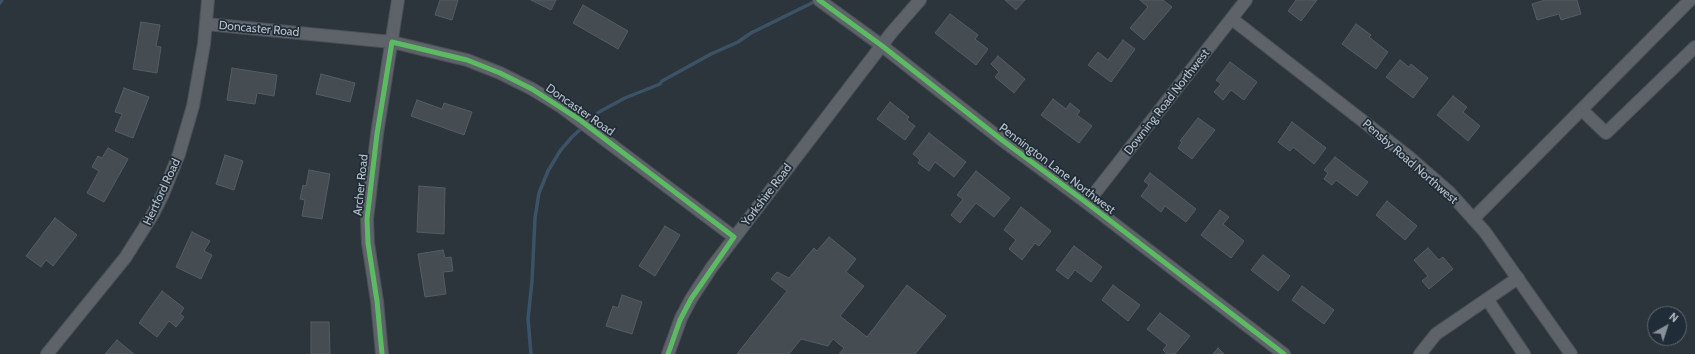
<!DOCTYPE html>
<style>
body{margin:0}
#map{position:relative;width:1695px;height:354px;overflow:hidden;background:#2d353c;font-family:Cabin,sans-serif}
canvas{display:block}
.north{position:absolute;left:1647px;top:306px;width:40px;height:40px;box-sizing:border-box;background:#202c37;border:1px solid #5d6872;border-radius:50%;rotate:39deg;font-size:11px;font-weight:700;line-height:16px;text-align:center;color:#b8c2cb}
.north::after{content:'';display:block;margin:auto;width:14px;height:18px;background:#879199;clip-path:polygon(50% 0,100% 100%,50% 72%,0 100%)}
</style>
<div id="map">
<canvas width="1695" height="354"></canvas>
<div class="north">N</div>
</div>
<script>
const c = document.querySelector('canvas').getContext('2d');
c.lineJoin = 'round';
const toPath = rows => new Path2D(rows.map(r => 'M' + r).join(''));
function trace(path, color, width, dash) { c.strokeStyle = color; c.lineWidth = width; c.lineCap = dash ? 'butt' : 'round'; c.setLineDash(dash || []); c.stroke(path); }
function fillPath(path, color) { c.fillStyle = color; c.fill(path, 'evenodd'); }
function drawText(font, color, halo, rows, align = 'center') {
  c.font = font + ' Cabin,sans-serif'; c.lineWidth = 3.5; c.setLineDash([]); c.textBaseline = 'middle'; c.strokeStyle = halo; c.fillStyle = color; for (const [text, x, y, turn = 0] of rows) {
    c.save(); c.translate(x, y); c.rotate((+turn || 0) * Math.PI / 180); c.textAlign = isNaN(turn) ? turn : align; if (halo) c.strokeText(text, 0, 0); c.fillText(text, 0, 0); c.restore();
  }
}
trace(toPath([
 [0,3,2,0],
 [531,354,528,319,532,281,535,218,539,193,548,171,560,151,572,137,599,112,625,98,660,84,662,81,711,54,738,42,751,33,818,0]
]), '#3c5266', 3.5);
const building = toPath([
 [440,0,458,0,452,20,435,15,440,0],
 [531,0,556,0,551,10,531,0],
 [1005,0,1025,0,1016,10,1005,0],
 [1140,0,1163,0,1172,7,1144,40,1130,28,1148,7,1140,0],
 [1296,0,1317,0,1301,21,1288,11,1296,0],
 [1545,0,1577,0,1581,14,1561,20,1559,14,1537,20,1532,4,1545,0],
 [583,5,628,31,618,49,573,23,583,5],
 [950,14,978,35,975,39,988,49,976,65,935,33,950,14],
 [141,22,160,25,156,46,161,47,157,73,133,69,141,22],
 [1356,24,1371,35,1369,37,1388,52,1376,69,1342,44,1356,24],
 [1123,40,1135,49,1111,82,1088,65,1098,52,1108,60,1123,40],
 [998,56,1025,79,1014,93,995,77,999,72,991,64,998,56],
 [1400,60,1409,67,1411,64,1428,78,1413,98,1386,77,1400,60],
 [1230,62,1257,82,1244,100,1231,90,1223,100,1214,92,1221,84,1216,80,1230,62],
 [232,68,277,75,274,96,257,93,255,104,227,100,232,68],
 [321,74,355,83,350,102,316,94,321,74],
 [124,88,149,97,133,138,115,131,122,114,115,112,124,88],
 [1453,96,1467,107,1463,112,1480,126,1468,141,1437,115,1453,96],
 [1053,99,1066,109,1070,103,1080,111,1077,115,1092,126,1079,143,1041,115,1053,99],
 [417,100,442,109,444,103,472,112,464,135,411,116,417,100],
 [890,102,909,117,907,120,915,126,905,140,877,119,890,102],
 [1198,118,1215,130,1192,159,1178,148,1182,142,1180,141,1198,118],
 [1292,122,1326,148,1314,164,1293,147,1290,151,1278,142,1292,122],
 [929,133,966,162,954,177,935,162,929,171,918,163,920,160,913,154,929,133],
 [108,148,128,159,104,202,87,193,99,171,92,167,98,156,102,158,108,148],
 [225,155,243,161,234,190,216,184,225,155],
 [1335,157,1368,182,1357,196,1336,180,1332,185,1324,179,1328,173,1324,170,1335,157],
 [309,170,330,174,322,219,302,216,305,200,300,199,303,185,306,186,309,170],
 [976,171,1010,198,994,217,976,203,960,223,951,215,963,199,957,195,976,171],
 [1150,173,1196,209,1186,222,1165,206,1161,212,1141,196,1149,185,1144,181,1150,173],
 [419,186,445,188,444,234,417,232,419,186],
 [1387,201,1417,226,1405,240,1376,215,1387,201],
 [1021,207,1051,231,1039,246,1035,243,1022,260,1009,249,1016,240,1004,230,1021,207],
 [1220,210,1229,217,1223,224,1244,241,1231,258,1201,235,1220,210],
 [55,218,77,235,53,266,46,260,41,267,26,256,55,218],
 [665,226,680,235,655,276,639,266,665,226],
 [192,232,210,241,204,251,212,255,201,279,176,267,192,232],
 [829,237,856,259,846,272,864,286,840,316,867,337,907,285,946,316,915,354,839,354,844,348,833,339,828,346,801,339,789,354,737,354,787,291,771,279,777,272,789,278,814,248,817,251,829,237],
 [1074,246,1102,267,1091,282,1075,270,1068,279,1056,270,1074,246],
 [1428,248,1439,260,1443,257,1453,269,1429,289,1422,281,1428,276,1414,260,1428,248],
 [443,250,445,258,451,257,453,271,443,272,446,294,425,297,418,254,443,250],
 [1263,255,1290,276,1278,291,1251,270,1263,255],
 [1113,285,1140,305,1128,321,1102,300,1113,285],
 [1302,286,1334,310,1324,324,1292,300,1302,286],
 [162,291,184,308,180,314,184,317,176,327,169,321,157,337,139,323,162,291],
 [622,295,642,302,632,334,606,326,613,306,618,308,622,295],
 [1160,313,1190,336,1175,354,1167,354,1163,350,1167,345,1147,329,1160,313],
 [311,322,329,322,330,354,311,354,311,322],
 [117,340,134,354,105,354,117,340],
 [1218,348,1224,354,1213,354,1218,348]
]);
fillPath(building, '#454c52');
trace(building, '#555c63', 1);
const minor = toPath([
 [819,0,881,45,1002,140,1087,203,1284,354],
 [1232,19,1409,157,1449,192,1485,232,1571,354],
 [206,24,392,42,467,60,500,73,532,89,560,106,734,237],
 [1582,110,1606,133,1695,47],
 [1087,203,1246,0],
 [1473,219,1690,0],
 [1487,299,1524,354],
 [47,354,125,258,153,214,163,194,179,154,193,106,204,44,208,0],
 [382,354,377,301,368,243,367,219,377,134,398,0],
 [668,354,681,318,691,299,712,267,892,32,920,0],
 [1420,354,1436,334,1518,278]
]);
trace(minor, '#4b5156', 14);
trace(minor, '#5d6369', 12);
trace(toPath([
 [819,0,881,45,1002,140,1087,203,1284,354],
 [382,354,377,301,368,243,367,219,377,134,392,42,467,60,500,73,532,89,580,120,734,237,691,299,680,320,668,354]
]), '#5cba63', 5);
drawText('12px', '#b8c2cb', '#202c37', [
 ["Doncaster Road",259,29,5],
 ["Downing Road Northwest",1167,102,-52],
 ["Doncaster Road",580,110,35],
 ["Pensby Road Northwest",1410,162,41],
 ["Pennington Lane Northwest",1057,169,37],
 ["Archer Road",361,185,-84],
 ["Hertford Road",162,192,-65],
 ["Yorkshire Road",767,195,-53]
]);
</script>
